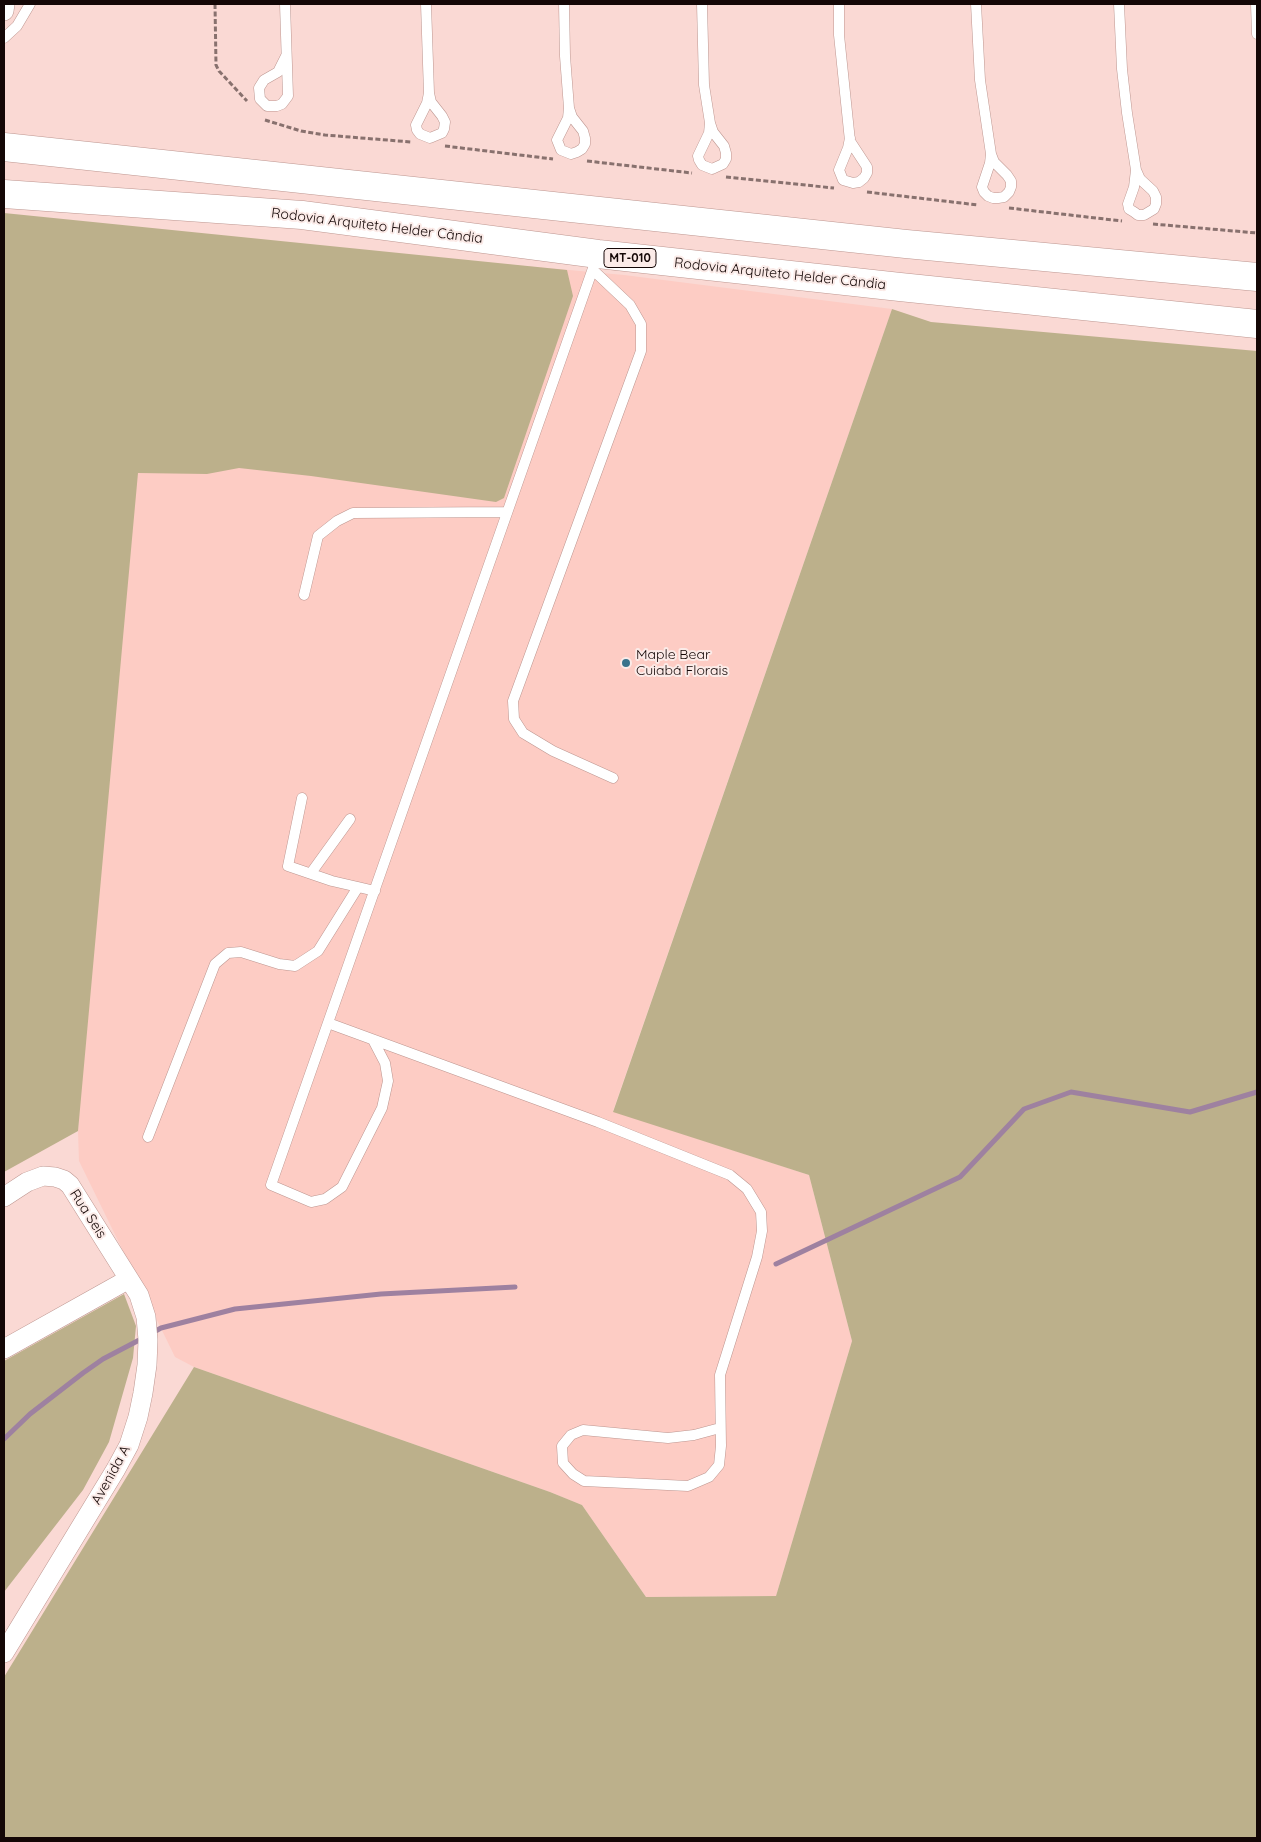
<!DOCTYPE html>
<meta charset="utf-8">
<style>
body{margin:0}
#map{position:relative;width:1261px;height:1842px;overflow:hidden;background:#fad9d4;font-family:Quicksand,sans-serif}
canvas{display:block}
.frame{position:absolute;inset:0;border:5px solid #140706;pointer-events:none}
</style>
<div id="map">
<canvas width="1261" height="1842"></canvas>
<div class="frame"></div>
</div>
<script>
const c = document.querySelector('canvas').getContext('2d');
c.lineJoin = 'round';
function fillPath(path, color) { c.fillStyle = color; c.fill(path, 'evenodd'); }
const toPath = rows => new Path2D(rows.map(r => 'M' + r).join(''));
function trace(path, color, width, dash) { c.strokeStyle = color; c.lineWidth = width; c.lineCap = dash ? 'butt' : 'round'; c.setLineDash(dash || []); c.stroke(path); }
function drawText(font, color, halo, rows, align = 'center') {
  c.font = font + ' Quicksand,sans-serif'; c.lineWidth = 4; c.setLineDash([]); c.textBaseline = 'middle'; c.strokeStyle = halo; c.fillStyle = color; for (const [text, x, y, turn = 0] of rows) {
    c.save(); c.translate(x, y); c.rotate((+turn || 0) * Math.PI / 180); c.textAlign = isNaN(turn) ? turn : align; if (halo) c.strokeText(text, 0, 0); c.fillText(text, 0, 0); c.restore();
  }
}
fillPath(toPath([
 [141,231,624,275,892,309,613,1111,809,1175,852,1341,776,1596,646,1597,582,1505,550,1492,194,1367,175,1357,79,1161,78,1131]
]), '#fdccc4');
fillPath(toPath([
 [4,213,567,270,573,296,504,498,496,502,311,476,239,468,207,474,138,473,78,1131,4,1172],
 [892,309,931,322,1257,351,1257,1838,4,1838,4,1677,194,1367,550,1492,582,1505,646,1597,776,1596,852,1341,809,1175,613,1112],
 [124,1294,136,1326,133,1358,109,1442,83,1490,4,1592,4,1361]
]), '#bcb08b');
trace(toPath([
 [776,1264,960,1177,1024,1109,1071,1092,1190,1112,1257,1092],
 [152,1333,161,1328,235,1309,381,1294,515,1287],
 [4,1439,30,1414,83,1373,103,1359,145,1337]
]), '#9e81a0', 5);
const lane = toPath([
 [285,4,288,96,282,104,277,106,267,106,260,99,259,88,264,80,278,72,286,56],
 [426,4,429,93,427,103,416,125,417,130,420,134,430,138,442,133,444,129,445,122,442,116,431,102,429,93],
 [564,4,565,56,569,108,568,118,557,140,561,150,571,154,577,152,582,149,585,144,585,138,583,131,572,117,569,108],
 [702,4,704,85,710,123,713,132,724,146,726,153,726,159,723,164,712,169,702,165,699,160,698,156,709,133,710,123],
 [839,4,839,35,850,141,867,167,867,173,864,178,859,182,853,183,843,180,839,170,848,148,850,138],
 [976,4,980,80,991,154,990,163,982,187,984,192,988,196,993,198,998,198,1004,197,1009,192,1011,187,1011,181,1007,175,994,162,991,154],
 [1119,4,1122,69,1127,113,1136,170,1134,187,1128,204,1129,209,1134,212,1138,215,1144,215,1154,209,1156,204,1156,197,1153,191,1140,179,1136,170],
 [1256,4,1257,34],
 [4,38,17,26,30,4],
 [593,270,630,305,641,324,641,351,513,701,514,719,523,733,553,751,613,778],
 [304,595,318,536,337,521,353,513,507,512],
 [302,798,288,866,332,881,358,887],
 [311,873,350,819],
 [328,1023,598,1122,730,1175,747,1189,761,1212,762,1231,757,1257,720,1375,721,1446,719,1465,709,1477,688,1486,584,1481,573,1474,563,1463,562,1446,571,1435,583,1430,668,1438,694,1435,720,1428],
 [373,1040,385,1063,388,1081,382,1108,342,1187,325,1199,311,1202,271,1185,598,254],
 [148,1137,215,964,228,953,241,952,279,964,295,966,318,951,358,887,375,891]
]);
const street = toPath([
 [4,11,5,4],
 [4,1197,27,1182,43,1176,55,1177,64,1180,70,1185,139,1295,146,1317,148,1340,147,1365,143,1393,138,1417,129,1445,116,1469,4,1653],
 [4,1349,129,1279]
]);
const primary = toPath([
 [4,147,906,244,1257,277],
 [4,194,302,215,598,254,900,287,1257,324]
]);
trace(lane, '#bd9690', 11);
trace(street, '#bd9690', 20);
trace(primary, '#bd9690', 29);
trace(toPath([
 [215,4,216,65,219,71,247,101],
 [265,120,301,131,325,135,411,142],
 [445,146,553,159],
 [587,161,692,173],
 [726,177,834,188],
 [867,192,978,205],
 [1009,208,1122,221],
 [1153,224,1257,233]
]), '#88716e', 3, [5, 2.5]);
trace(lane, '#fff', 10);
trace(street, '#fff', 19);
trace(primary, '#fff', 28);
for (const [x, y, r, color] of [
 [626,663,5,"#39738c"]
]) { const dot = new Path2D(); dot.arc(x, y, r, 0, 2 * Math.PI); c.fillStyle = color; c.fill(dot); trace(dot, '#fbebe8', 2); }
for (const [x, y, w] of [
 [630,258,52]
]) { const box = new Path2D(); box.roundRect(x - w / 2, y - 9.5, w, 19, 4); c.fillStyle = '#fbebe8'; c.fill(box); trace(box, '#140706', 1); }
drawText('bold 12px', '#140706', null, [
 ["MT-010",630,258]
]);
drawText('14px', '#140706', '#fbebe8', [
 ["Rodovia Arquiteto Helder Cândia",377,226,7],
 ["Rodovia Arquiteto Helder Cândia",780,274,6],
 ["Rua Seis",88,1214,57],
 ["Avenida A",111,1475,-61]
]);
drawText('14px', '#140706', '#fbebe8', [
 ["Maple Bear",636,655],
 ["Cuiabá Florais",636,671]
], 'left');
</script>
